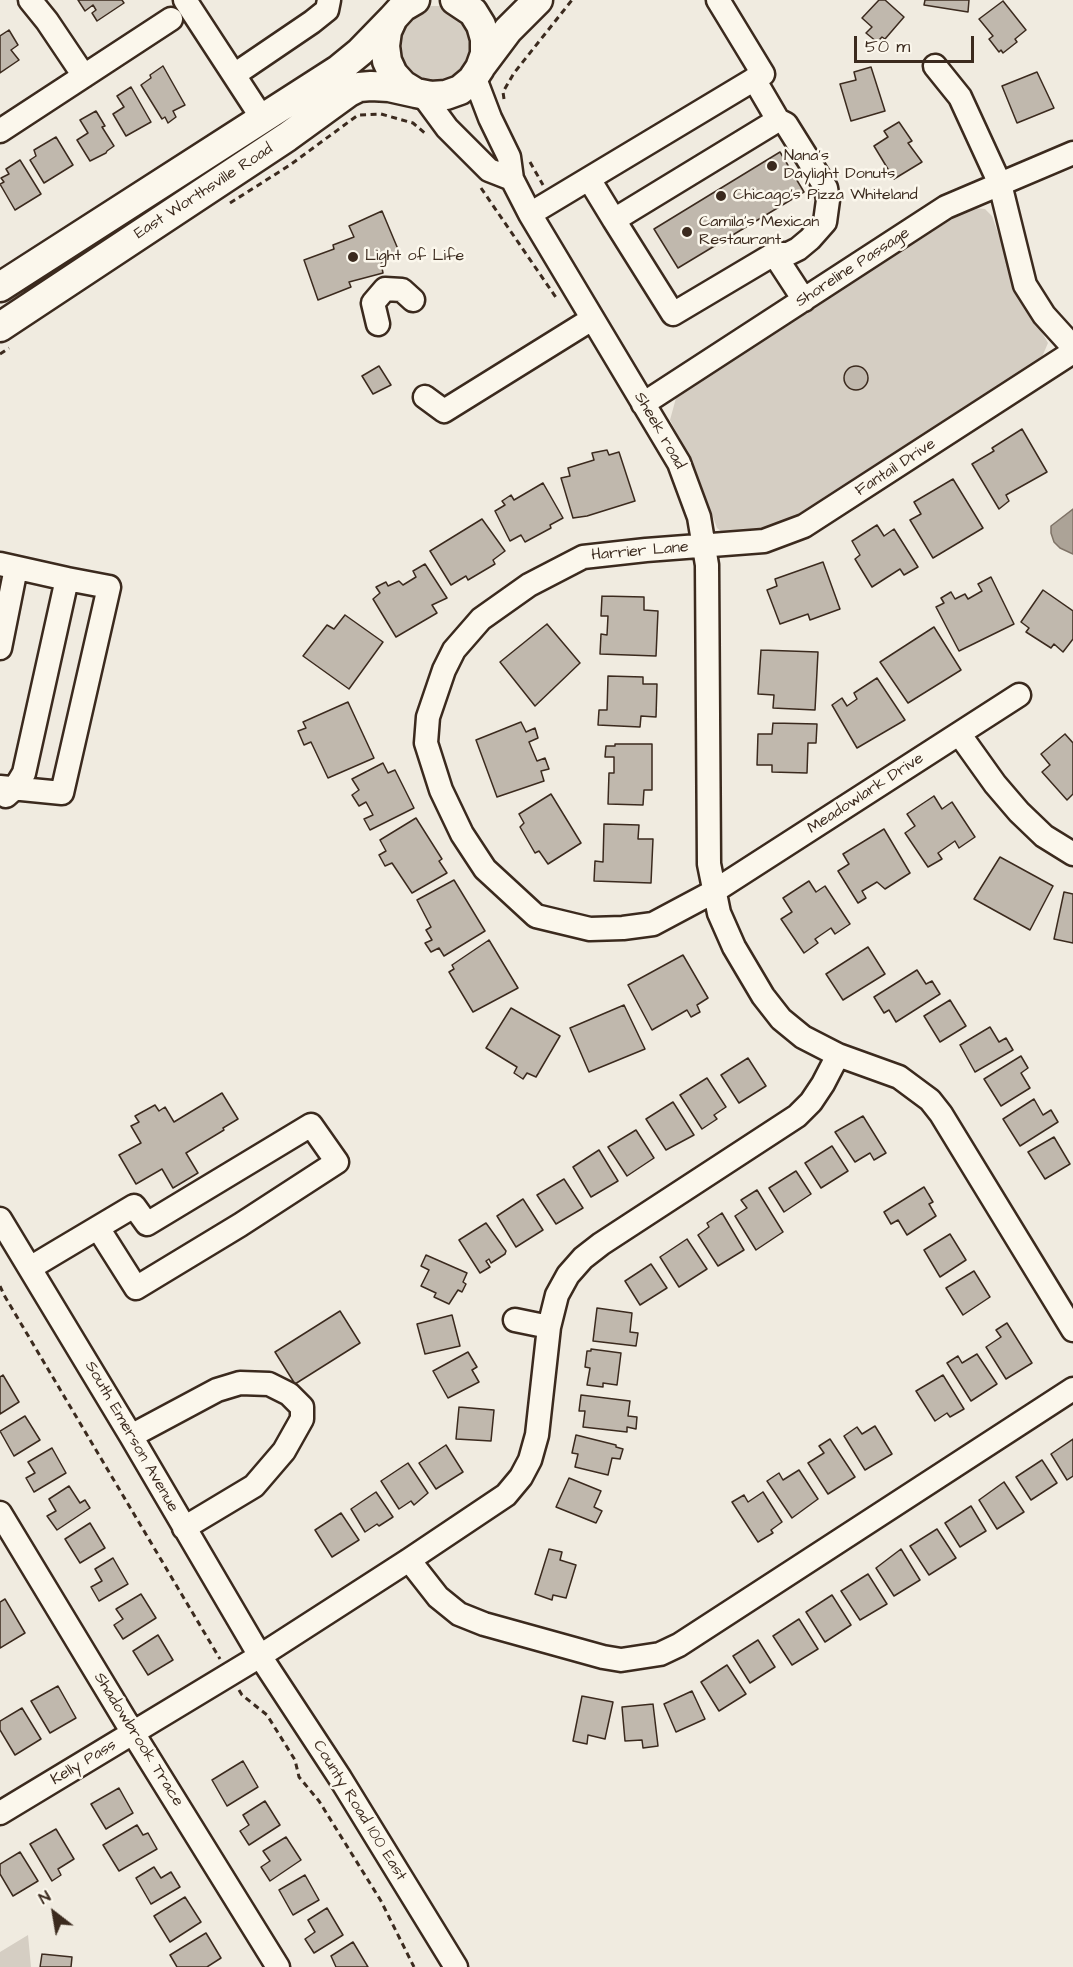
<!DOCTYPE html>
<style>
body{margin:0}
#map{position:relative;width:1073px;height:1967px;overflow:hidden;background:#f0ebe0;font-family:"Architects Daughter",sans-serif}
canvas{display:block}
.north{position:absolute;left:24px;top:1883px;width:60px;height:60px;-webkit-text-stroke:4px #fbf7ec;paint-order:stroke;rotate:329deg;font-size:16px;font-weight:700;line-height:24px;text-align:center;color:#3b2a1e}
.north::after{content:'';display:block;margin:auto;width:21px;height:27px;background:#3b2a1e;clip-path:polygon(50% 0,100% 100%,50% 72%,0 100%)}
.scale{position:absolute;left:854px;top:36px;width:120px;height:27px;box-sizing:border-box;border:3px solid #3b2a1e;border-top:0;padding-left:8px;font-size:18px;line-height:21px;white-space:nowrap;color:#3b2a1e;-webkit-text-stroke:4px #fbf7ec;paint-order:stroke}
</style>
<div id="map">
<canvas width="1073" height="1967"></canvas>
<div class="north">N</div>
<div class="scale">50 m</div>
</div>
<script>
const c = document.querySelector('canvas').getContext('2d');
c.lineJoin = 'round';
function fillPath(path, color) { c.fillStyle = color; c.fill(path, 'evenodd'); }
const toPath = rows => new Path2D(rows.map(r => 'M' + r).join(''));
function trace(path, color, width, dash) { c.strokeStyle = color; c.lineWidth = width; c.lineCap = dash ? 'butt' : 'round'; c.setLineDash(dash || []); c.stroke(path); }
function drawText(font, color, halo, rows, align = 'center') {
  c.font = font + ' "Architects Daughter",sans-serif'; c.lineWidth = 5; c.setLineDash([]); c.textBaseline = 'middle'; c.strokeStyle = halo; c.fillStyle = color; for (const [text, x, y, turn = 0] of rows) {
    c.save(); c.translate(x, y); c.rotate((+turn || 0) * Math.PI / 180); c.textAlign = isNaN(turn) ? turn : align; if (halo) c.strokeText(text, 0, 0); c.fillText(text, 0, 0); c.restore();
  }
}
fillPath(toPath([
 [431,6,443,6,455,10,475,40,469,64,450,80,437,83,424,81,413,75,404,65,399,53,398,40,401,28,419,10],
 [963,208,968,211,974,208,985,209,992,216,1018,291,1048,343,1042,357,792,518,771,526,745,533,725,534,717,528,695,468,670,420,676,398,884,261,954,218],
 [28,1935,31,1967,0,1967,0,1952]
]), '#d5cec3');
const water = toPath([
 [1073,509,1073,554,1060,548,1054,542,1051,533,1051,526,1073,509]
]);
fillPath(water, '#aca397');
trace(water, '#7f7367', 1.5);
const building = toPath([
 [78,0,122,0,124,3,97,21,92,13,96,10,93,5,85,11,78,0],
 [879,0,885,0,904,17,885,39,882,37,877,42,866,33,872,27,862,18,879,0],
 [925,0,969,0,968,12,924,5,925,0],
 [1003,1,1026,30,1015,39,1017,42,1003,53,1001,50,999,52,989,39,993,36,979,19,1003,1],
 [9,30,18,45,11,50,19,60,0,73,0,36,9,30],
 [163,66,185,105,173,111,176,117,168,123,165,117,162,119,141,85,151,78,150,75,163,66],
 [871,67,885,111,851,121,840,84,856,80,854,72,871,67],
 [1037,72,1054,108,1017,123,1002,86,1037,72],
 [131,87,151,122,126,136,113,114,124,107,117,96,131,87],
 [96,111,105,126,102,127,114,146,107,151,106,153,90,161,77,140,88,133,80,120,96,111],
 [899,122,912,141,908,143,922,162,894,179,874,146,888,137,884,131,899,122],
 [56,137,73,165,44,183,30,160,36,156,34,150,56,137],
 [780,152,804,192,678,268,654,229,780,152],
 [20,160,41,194,15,210,0,184,4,182,1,178,9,174,6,169,20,160],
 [382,211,400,254,381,263,383,273,349,282,351,287,318,300,304,260,334,249,333,245,354,237,349,226,382,211],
 [379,366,391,385,373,394,362,376,379,366],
 '844 378a12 12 0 1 1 24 0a12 12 0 1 1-24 0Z',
 [1022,429,1047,472,1006,495,1009,501,999,509,972,464,994,451,992,448,1022,429],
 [607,450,609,455,619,452,635,501,587,516,573,518,561,478,570,476,568,468,594,460,592,453,607,450],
 [953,479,983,528,933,558,910,520,921,514,914,502,953,479],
 [543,483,563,518,550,525,551,528,525,542,521,535,510,541,495,511,505,505,502,501,511,495,514,500,543,483],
 [482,519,505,551,493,560,495,564,468,580,466,576,451,585,430,551,482,519],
 [877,525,884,536,894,529,918,567,904,575,900,569,872,587,855,559,860,555,852,541,877,525],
 [823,562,840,609,810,620,808,614,780,624,767,590,777,586,775,579,823,562],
 [425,564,447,598,432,605,437,613,396,637,373,599,380,593,376,587,386,582,388,586,399,581,403,585,416,577,413,571,425,564],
 [991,577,1014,624,959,651,936,607,944,603,941,598,951,592,955,599,965,594,968,599,982,591,978,584,991,577],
 [1043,590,1073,611,1073,639,1063,652,1054,644,1051,648,1026,632,1029,628,1021,622,1043,590],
 [602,596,644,597,644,610,658,611,656,656,600,654,601,634,607,635,608,616,601,616,602,596],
 [345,615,383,642,349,689,303,656,327,625,334,629,345,615],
 [547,624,580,663,535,706,500,662,547,624],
 [934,627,961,670,908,703,880,662,934,627],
 [761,650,818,652,815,710,773,708,774,695,758,694,761,650],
 [608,676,643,677,643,684,657,684,656,717,641,716,640,727,598,725,599,710,607,710,608,676],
 [877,678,905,720,857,748,832,705,842,698,847,706,857,699,854,693,877,678],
 [348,702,374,758,328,778,311,742,304,745,298,731,306,728,303,722,348,702],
 [521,722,526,732,535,728,538,738,529,742,537,761,545,758,549,769,541,771,544,781,497,797,476,740,521,722],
 [773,723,817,724,816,743,808,743,807,773,772,772,772,765,757,765,758,734,772,734,773,723],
 [1065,734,1073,743,1073,794,1067,800,1042,772,1050,765,1041,754,1065,734],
 [615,744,652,744,652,790,644,790,643,805,608,804,609,773,614,773,614,757,605,757,606,746,615,746,615,744],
 [383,763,388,773,395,770,414,808,370,830,364,819,373,815,366,802,359,806,352,795,359,790,352,779,383,763],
 [551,794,581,843,548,864,539,851,535,853,520,827,524,823,519,814,551,794],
 [934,796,942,809,952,802,975,837,959,848,955,841,938,853,942,859,928,867,905,833,915,826,907,814,934,796],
 [416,818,442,859,439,861,447,873,412,893,392,863,385,866,379,855,386,851,380,840,416,818],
 [604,824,639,825,638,839,653,839,651,883,594,881,595,861,603,862,604,824],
 [884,829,910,873,885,889,877,882,862,891,866,898,858,903,838,871,849,864,843,854,884,829],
 [1000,857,1053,886,1030,930,974,899,1000,857],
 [454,880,485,931,444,956,439,948,431,952,425,943,432,940,426,930,431,927,417,900,454,880],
 [809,881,816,892,825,886,850,924,835,934,831,928,815,939,818,943,804,953,781,919,792,912,783,898,809,881],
 [1064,892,1073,894,1073,943,1054,939,1064,892],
 [489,940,518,988,473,1012,449,972,454,969,452,965,489,940],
 [868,947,885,974,843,1000,826,974,868,947],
 [683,955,708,998,697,1005,700,1012,691,1017,687,1010,652,1030,628,985,683,955],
 [917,970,926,984,932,981,940,994,896,1022,889,1010,884,1013,874,997,917,970],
 [950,1000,966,1026,940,1042,924,1016,950,1000],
 [624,1005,645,1049,589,1072,570,1028,624,1005],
 [511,1008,560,1036,536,1077,527,1073,523,1079,514,1073,517,1067,486,1048,511,1008],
 [990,1027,999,1042,1006,1038,1013,1050,975,1072,960,1045,990,1027],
 [1021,1056,1028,1068,1021,1073,1030,1088,1001,1106,984,1079,1021,1056],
 [748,1058,766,1086,739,1103,721,1075,748,1058],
 [707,1078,726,1107,714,1115,717,1119,702,1129,680,1095,707,1078],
 [222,1093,238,1119,223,1128,224,1130,186,1153,198,1173,173,1188,162,1169,136,1184,119,1155,141,1143,131,1126,139,1122,135,1116,155,1105,159,1111,165,1107,174,1122,222,1093],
 [1034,1099,1043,1115,1051,1110,1058,1122,1020,1146,1003,1119,1034,1099],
 [673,1102,694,1135,666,1150,646,1119,673,1102],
 [863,1116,886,1153,874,1160,870,1153,855,1162,835,1132,863,1116],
 [636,1130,654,1158,627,1176,608,1147,636,1130],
 [1054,1137,1070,1164,1045,1179,1028,1152,1054,1137],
 [832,1146,848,1171,821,1188,805,1163,832,1146],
 [599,1150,618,1181,591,1197,573,1167,599,1150],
 [796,1171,811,1194,784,1212,769,1188,796,1171],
 [564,1179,583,1208,556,1224,537,1195,564,1179],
 [924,1187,933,1202,929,1204,936,1216,907,1235,898,1220,891,1224,884,1212,924,1187],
 [757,1190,783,1232,756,1250,735,1216,747,1208,741,1200,757,1190],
 [523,1199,543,1230,516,1247,497,1216,523,1199],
 [722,1213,744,1250,718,1266,698,1235,709,1227,707,1223,722,1213],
 [486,1223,506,1251,505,1254,491,1263,489,1259,486,1261,490,1267,480,1273,459,1240,486,1223],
 [950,1234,966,1260,940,1277,924,1250,950,1234],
 [687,1239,707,1269,679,1287,660,1257,687,1239],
 [426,1255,467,1273,463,1282,466,1284,462,1292,458,1290,449,1304,434,1297,436,1293,421,1286,429,1270,421,1266,426,1255],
 [651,1264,667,1288,640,1305,625,1281,651,1264],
 [974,1271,990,1297,963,1315,946,1288,974,1271],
 [597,1308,632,1313,630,1332,638,1333,636,1346,593,1341,597,1308],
 [340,1311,360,1343,295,1384,275,1352,340,1311],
 [452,1315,460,1346,425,1354,417,1324,452,1315],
 [1007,1323,1032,1363,1006,1379,986,1347,1001,1337,996,1330,1007,1323],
 [591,1349,621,1353,617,1385,603,1383,603,1387,587,1385,590,1368,585,1367,587,1351,591,1351,591,1349],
 [468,1352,477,1367,472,1370,479,1382,448,1398,433,1371,468,1352],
 [977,1354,997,1384,971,1401,947,1363,958,1356,962,1363,977,1354],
 [3,1375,19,1402,0,1414,0,1377,3,1375],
 [943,1375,964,1409,950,1417,947,1413,935,1421,916,1391,943,1375],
 [581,1395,630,1401,628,1416,637,1417,636,1429,627,1427,627,1432,583,1427,585,1411,579,1411,581,1395],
 [459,1407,494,1410,491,1441,456,1439,459,1407],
 [25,1416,40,1440,14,1456,0,1431,25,1416],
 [875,1426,892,1454,865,1470,844,1436,857,1427,862,1434,875,1426],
 [576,1435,616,1445,616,1447,623,1449,620,1459,612,1458,608,1475,575,1467,578,1454,572,1453,576,1435],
 [830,1439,855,1477,828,1494,808,1463,824,1453,819,1446,830,1439],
 [1073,1439,1073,1476,1067,1480,1051,1454,1073,1439],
 [446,1445,463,1472,436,1489,419,1463,446,1445],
 [52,1448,66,1473,34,1492,26,1478,35,1473,28,1462,52,1448],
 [1042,1460,1057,1483,1031,1500,1016,1477,1042,1460],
 [408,1463,428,1493,414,1505,411,1501,399,1509,381,1481,408,1463],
 [799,1470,818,1499,792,1518,767,1481,779,1473,783,1480,799,1470],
 [569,1478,601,1491,594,1507,602,1511,596,1523,556,1507,569,1478],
 [1004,1482,1024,1512,997,1529,979,1500,1004,1482],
 [69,1486,80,1503,85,1500,90,1508,57,1530,47,1516,56,1511,49,1499,69,1486],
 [376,1492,393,1517,379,1526,377,1524,365,1532,351,1509,376,1492],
 [763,1492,782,1522,771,1530,773,1533,758,1542,732,1502,744,1495,748,1502,763,1492],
 [971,1506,986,1531,960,1547,945,1523,971,1506],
 [341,1513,359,1540,332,1557,315,1530,341,1513],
 [90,1523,105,1548,80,1563,65,1539,90,1523],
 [937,1529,956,1558,929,1575,910,1546,937,1529],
 [549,1549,562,1552,560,1560,576,1565,566,1598,553,1595,552,1600,535,1594,549,1549],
 [901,1549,920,1580,894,1596,876,1568,901,1549],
 [113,1558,128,1584,99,1601,91,1587,102,1581,95,1569,113,1558],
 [868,1574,887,1604,860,1620,841,1591,868,1574],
 [141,1594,156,1618,123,1639,114,1625,123,1619,116,1609,141,1594],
 [832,1595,851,1625,825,1642,806,1612,832,1595],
 [5,1599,25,1633,0,1648,0,1602,5,1599],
 [799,1619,818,1649,792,1665,773,1636,799,1619],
 [158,1635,173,1660,148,1675,133,1651,158,1635],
 [758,1640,775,1667,750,1683,733,1656,758,1640],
 [727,1665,746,1694,719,1711,701,1682,727,1665],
 [58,1686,76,1718,50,1733,31,1701,58,1686],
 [692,1691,705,1719,676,1732,664,1704,692,1691],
 [582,1696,613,1702,605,1739,588,1735,587,1744,573,1741,582,1696],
 [653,1704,658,1746,643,1748,642,1740,625,1741,622,1707,653,1704],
 [22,1708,41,1739,15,1755,0,1730,0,1721,22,1708],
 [243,1761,258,1787,227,1806,212,1780,243,1761],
 [119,1788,133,1813,106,1829,91,1804,119,1788],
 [265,1801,280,1825,249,1845,240,1831,249,1825,243,1815,265,1801],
 [137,1825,143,1835,148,1833,157,1849,119,1871,103,1845,137,1825],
 [56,1829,74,1859,58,1869,61,1875,52,1881,30,1844,56,1829],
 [286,1837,301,1860,270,1881,261,1867,270,1861,263,1851,286,1837],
 [20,1852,38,1881,13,1896,0,1874,0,1864,20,1852],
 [154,1867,161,1878,171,1872,180,1887,151,1904,136,1878,154,1867],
 [305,1875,319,1900,293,1915,279,1890,305,1875],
 [185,1897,201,1922,170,1942,154,1916,185,1897],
 [327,1908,343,1935,314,1953,305,1939,315,1932,308,1920,327,1908],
 [206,1933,221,1958,207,1967,177,1967,170,1955,206,1933],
 [353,1942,368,1967,336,1967,331,1956,353,1942],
 [42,1954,72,1957,71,1967,40,1967,42,1954]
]);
fillPath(building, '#c0b8ad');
trace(building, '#3b2a1e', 1.5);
const minor = toPath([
 [30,0,47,21,84,76],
 [185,0,262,118],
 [935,66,960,97,1000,184,1025,285,1044,315,1073,347],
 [234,75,312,22,327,10,329,0],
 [474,76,490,118,509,157,512,179,530,214,679,463,699,517,707,565,709,864,719,913,734,947,763,996,781,1019,803,1037,838,1055,899,1077,930,1100,941,1114,1073,1330],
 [422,94,447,128,489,170,512,179],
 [0,131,171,19],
 [589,179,614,220,778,120,754,79],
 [530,214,763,74,718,0],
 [614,220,673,314,774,254,788,254,798,249,810,239,825,222,828,200,826,188,786,124,778,120],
 [774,254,804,300],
 [378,324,373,303,385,289,402,290,413,300],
 [425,397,444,411,592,319],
 [643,404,946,207,1073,153],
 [0,564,67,579,24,773,15,788,6,796],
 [0,648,16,568],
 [1019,695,713,892,653,924,623,928,590,929,536,916,485,869,462,834,441,790,426,743,428,717,444,670,454,650,481,619,529,585,583,557,646,550,764,541,804,526,1073,352],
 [960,735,995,784,1019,812,1044,836,1073,854],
 [0,787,62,793,109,587,67,579],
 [0,1219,131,1436,260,1656,340,1778,456,1967],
 [30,1268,55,1253,134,1206,147,1224,311,1125,337,1162,240,1225,136,1288,98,1228],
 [515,1320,549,1327],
 [131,1436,217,1390,240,1383,269,1384,289,1394,302,1407,302,1419,284,1451,254,1486,184,1528],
 [0,1513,133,1733,278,1967],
 [409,1560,438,1597,459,1614,484,1624,603,1657,621,1660,660,1654,679,1645,1073,1389],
 [0,1813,260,1656,409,1560,506,1495,521,1477,530,1460,537,1435,549,1327,557,1295,568,1275,583,1258,601,1244,797,1116,811,1102,823,1084,838,1055]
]);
const major = toPath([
 [415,0,403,7,393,18,387,31,385,46,387,61,393,74,403,85,416,93,431,96,446,95,460,90,472,80,480,68,485,54,485,39,481,25,473,12,455,0],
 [481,66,508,30,538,0],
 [0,287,338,70,360,52,393,18],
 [0,327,287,137,349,92,359,87,371,86,389,87,416,93]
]);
trace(minor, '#3b2a1e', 27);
trace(major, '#3b2a1e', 33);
trace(toPath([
 [504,99,503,92,514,73,572,0],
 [530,162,543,185],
 [481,188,557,299],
 [230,203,290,165,358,115,381,114,413,123,427,135],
 [0,354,9,348],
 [0,1286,4,1295,220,1659],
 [239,1690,242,1695,267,1715,295,1760,299,1777,319,1801,381,1901,414,1967]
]), '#3b2a1e', 3, [6, 4.5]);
trace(minor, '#fbf7ec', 22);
trace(major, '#fbf7ec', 28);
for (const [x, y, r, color] of [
 [772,166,6,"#3b2a1e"],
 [721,196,6,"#3b2a1e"],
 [687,232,6,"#3b2a1e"],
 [353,257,6,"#3b2a1e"]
]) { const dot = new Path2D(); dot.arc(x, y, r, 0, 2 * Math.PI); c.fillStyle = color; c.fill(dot); trace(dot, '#fbf7ec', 2); }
drawText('16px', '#3b2a1e', '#fbf7ec', [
 ["Nana's",784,157],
 ["Daylight Donuts",784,175],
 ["Chicago's Pizza Whiteland",733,196],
 ["Camila's Mexican",699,223],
 ["Restaurant",699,241],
 ["Light of Life",365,257]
], 'left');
drawText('16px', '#3b2a1e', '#fbf7ec', [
 ["East Worthsville Road",204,192,-33],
 ["Shoreline Passage",853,268,-33],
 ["Sheek road",659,431,60],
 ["Fantail Drive",896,468,-33],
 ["Harrier Lane",640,552,-5],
 ["Meadowlark Drive",866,794,-33],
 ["South Emerson Avenue",131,1437,60],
 ["Shadowbrook Trace",138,1740,58],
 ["Kelly Pass",84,1763,-31],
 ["County Road 100 East",359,1811,58]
]);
</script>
